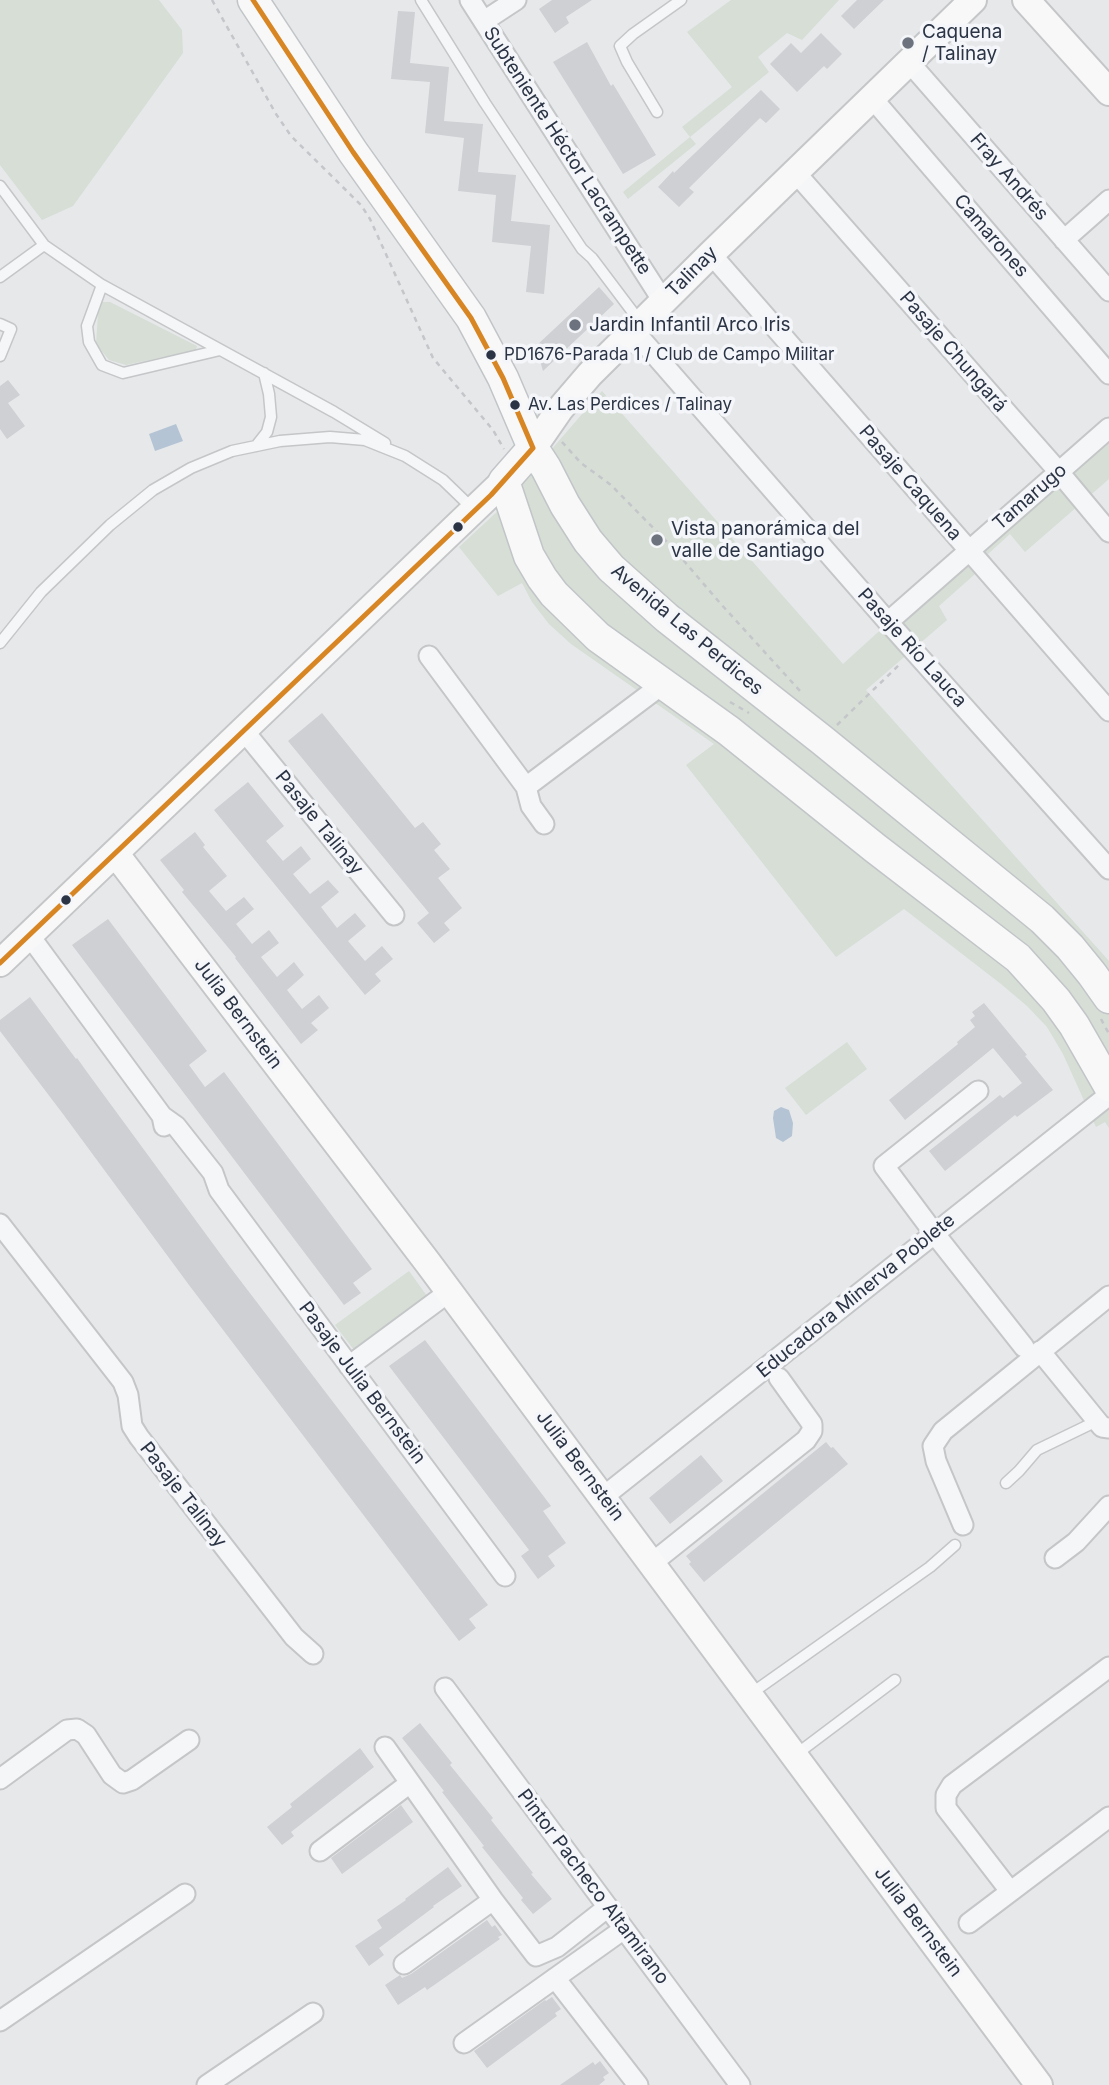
<!DOCTYPE html>
<meta charset="utf-8">
<style>
body{margin:0}
canvas{display:block;background:#e6e8ea}
</style>
<canvas width="1109" height="2085"></canvas>
<script>
const c = document.querySelector('canvas').getContext('2d');
c.lineJoin = 'round';
function fillPath(path, color) { c.fillStyle = color; c.fill(path, 'evenodd'); }
const toPath = rows => new Path2D(rows.map(r => 'M' + r).join(''));
function trace(path, color, width, dash) { c.strokeStyle = color; c.lineWidth = width; c.lineCap = dash ? 'butt' : 'round'; c.setLineDash(dash || []); c.stroke(path); }
function drawText(font, color, halo, rows, align = 'center') {
  c.font = font + ' Inter,sans-serif'; c.lineWidth = 7; c.setLineDash([]); c.textBaseline = 'middle'; c.strokeStyle = halo; c.fillStyle = color; for (const [text, x, y, turn = 0] of rows) {
    c.save(); c.translate(x, y); c.rotate((+turn || 0) * Math.PI / 180); c.textAlign = isNaN(turn) ? turn : align; if (halo) c.strokeText(text, 0, 0); c.fillText(text, 0, 0); c.restore();
  }
}
fillPath(toPath([
 [0,0,159,0,182,30,183,53,73,206,42,220,0,165],
 [731,0,839,0,802,40,787,33,758,57,769,72,690,137,696,144,628,199,623,192,690,137,682,127,732,87,687,32],
 [102,302,110,302,197,346,196,350,126,365,109,360,96,344,98,314],
 [602,391,843,664,1109,422,1109,479,1025,552,1010,534,988,554,992,559,939,606,947,620,866,690,1109,961,1109,1128,1105,1122,1096,1127,1063,1054,1047,1027,1027,1006,1001,984,904,909,836,957,686,765,714,744,571,644,549,624,532,602,522,583,498,596,459,547,500,509],
 [847,1042,867,1069,806,1115,785,1088],
 [409,1271,427,1296,354,1350,335,1325]
]), '#d6ded6');
fillPath(toPath([
 [176,424,183,441,155,451,149,434],
 [781,1107,789,1110,793,1123,792,1136,783,1142,776,1138,773,1118,774,1111]
]), '#b4c4d5');
fillPath(toPath([
 [552,0,592,0,566,17,569,23,555,33,539,9],
 [857,0,884,0,854,29,841,16],
 [398,11,415,12,410,63,449,67,444,121,483,124,478,172,516,175,511,221,550,225,544,294,526,292,531,246,492,242,496,195,458,191,464,138,425,133,430,82,391,79],
 [821,33,842,54,827,69,824,66,797,92,770,64,791,43,801,53],
 [587,42,611,86,613,84,656,155,623,174,553,62],
 [761,90,780,109,766,123,760,118,689,188,694,192,679,207,658,187,673,171,674,173],
 [599,287,614,304,543,371,536,346],
 [8,380,20,395,8,403,25,426,7,439,0,429,0,386],
 [322,713,415,828,423,822,441,844,434,850,450,869,438,878,462,908,444,923,450,930,434,943,417,923,429,913,288,741],
 [248,782,284,826,266,841,283,861,301,846,311,859,293,874,310,894,328,880,339,892,321,907,337,928,355,913,366,926,348,941,365,961,382,946,393,959,375,974,381,981,365,995,214,810],
 [195,832,205,845,203,847,227,876,209,891,226,911,244,897,254,909,236,924,252,944,269,930,279,943,261,957,277,977,294,962,304,975,287,990,302,1009,319,995,329,1008,311,1023,318,1030,301,1044,235,958,236,957,182,892,184,890,160,860],
 [108,919,207,1051,189,1065,205,1087,224,1072,372,1269,353,1283,361,1293,344,1305,72,945],
 [30,997,76,1059,77,1058,87,1072,230,1267,488,1605,469,1619,476,1628,459,1641,189,1285,63,1114,0,1031,0,1020],
 [984,1003,1027,1055,1025,1056,1053,1090,1017,1117,1015,1115,945,1171,929,1151,1000,1095,1003,1098,1022,1083,993,1048,905,1120,889,1100,958,1044,957,1042,975,1027,970,1020,975,1016,972,1012],
 [425,1340,551,1506,543,1511,566,1543,548,1556,555,1566,538,1579,521,1556,529,1550,389,1366],
 [826,1442,831,1448,833,1447,848,1464,704,1582,689,1564,691,1562,686,1556],
 [701,1455,723,1481,670,1524,649,1498],
 [420,1723,452,1763,450,1765,493,1818,491,1820,533,1873,531,1874,552,1899,533,1914,521,1900,523,1898,482,1847,484,1846,442,1792,444,1791,402,1738],
 [360,1748,374,1767,291,1832,294,1836,282,1845,267,1827,292,1807,290,1804],
 [401,1805,413,1822,342,1874,331,1858],
 [448,1867,462,1886,433,1906,434,1907,379,1948,384,1955,369,1966,355,1946,382,1928,377,1920,406,1900,405,1899],
 [487,1920,492,1927,495,1925,502,1935,498,1937,500,1939,427,1990,425,1987,398,2005,385,1985,400,1975,402,1978,411,1974],
 [552,1997,561,2009,555,2013,557,2016,487,2068,474,2051,545,2000,546,2001],
 [600,2061,609,2073,603,2077,605,2080,599,2085,560,2085,593,2062,595,2065]
]), '#ced0d3');
const lane = toPath([
 [421,0,485,103,582,249,592,258,641,323],
 [657,112,627,62,620,46,633,34,681,0],
 [0,186,44,245,102,285,334,412,385,443],
 [0,277,44,245],
 [102,285,87,326,89,342,102,365,123,373,220,350],
 [0,324,11,329,0,356],
 [256,446,267,432,271,417,269,394,264,373],
 [0,643,41,592,110,525,153,490,191,468,232,451,280,441,330,437,365,440,405,456,443,480,473,509],
 [1006,1483,1019,1471,1037,1450,1097,1421],
 [749,1695,930,1567,955,1545],
 [794,1756,895,1680]
]);
const street = toPath([
 [470,0,663,301],
 [484,21,516,0],
 [909,62,1109,291],
 [872,98,1109,374],
 [795,172,1059,472,1109,532],
 [1064,240,1109,200],
 [711,254,1109,711],
 [634,331,888,622,1109,869],
 [888,622,1109,428],
 [429,656,526,787,531,806,544,824],
 [244,731,394,915],
 [526,787,663,684],
 [29,935,162,1116,164,1126],
 [978,1091,884,1166,934,1233,1024,1347],
 [162,1116,176,1126,213,1173,219,1190,505,1576],
 [0,1224,123,1382,128,1395,132,1426,139,1437,294,1637,313,1654],
 [1040,1351,1102,1427,1109,1428],
 [349,1366,449,1292],
 [603,1497,1109,1095],
 [963,1525,936,1461,933,1446,943,1431,1109,1296],
 [1055,1558,1076,1542,1109,1506],
 [652,1563,806,1440,812,1431,812,1424,779,1378],
 [445,1688,740,2085],
 [385,1747,493,1900,536,1956,557,1947,608,1907],
 [0,1779,67,1730,77,1729,86,1735,112,1775,123,1783,132,1780,189,1740],
 [320,1851,410,1783],
 [1010,1891,946,1808,946,1795,952,1785,1109,1667],
 [969,1923,1109,1817],
 [404,1964,493,1900],
 [555,1978,638,2085],
 [0,2021,185,1894],
 [464,2043,624,1929],
 [207,2085,313,2013]
]);
const secondary = toPath([
 [1026,0,1109,92],
 [533,448,560,409,590,374,711,254,973,0],
 [115,853,428,1263,1039,2085],
 [0,963,504,481]
]);
const primary = toPath([
 [253,0,353,152,471,318,503,378,533,448,546,468,565,505,588,541,611,568,667,618,822,740,1042,919,1070,947,1092,974,1109,998],
 [533,448,504,481,529,556,542,578,554,594,598,637,729,731,875,848,1018,958,1056,1000,1074,1025,1109,1086]
]);
trace(lane, '#c4c6c8', 13);
trace(street, '#c4c6c8', 23);
trace(secondary, '#c4c6c8', 30);
trace(primary, '#c2c5c8', 33);
trace(toPath([
 [212,0,276,114,291,136,361,205,370,219,433,358,493,430,504,449],
 [562,442,581,463,611,485,672,547,720,603,801,692],
 [730,702,749,713],
 [837,725,900,664],
 [1101,1019,1109,1034]
]), '#c5c6ca', 2.5, [5, 5]);
trace(lane, '#f5f6f7', 10);
trace(street, '#f5f6f7', 19);
trace(secondary, '#f8f8f8', 26);
trace(primary, '#f8f8f8', 30);
trace(toPath([
 [253,0,353,152,471,318,503,378,533,448],
 [0,963,491,495,533,448]
]), '#d88623', 5);
for (const [x, y, r, color] of [
 [908,43,7,"#6c737f"],
 [575,325,7,"#6c737f"],
 [491,355,6,"#2b3445"],
 [515,405,6,"#2b3445"],
 [458,527,6,"#2b3445"],
 [657,540,7,"#6c737f"],
 [66,900,6,"#2b3445"]
]) { const dot = new Path2D(); dot.arc(x, y, r, 0, 2 * Math.PI); c.fillStyle = color; c.fill(dot); trace(dot, '#f4f6f9', 2.5); }
drawText('17px', '#2b3445', '#f4f6f9', [
 ["PD1676-Parada 1 / Club de Campo Militar",504,355],
 ["Av. Las Perdices / Talinay",528,405]
], 'left');
drawText('19px', '#2b3445', '#f4f6f9', [
 ["Caquena",922,32],
 ["/ Talinay",922,54],
 ["Jardin Infantil Arco Iris",589,325],
 ["Vista panorámica del",671,529],
 ["valle de Santiago",671,551]
], 'left');
drawText('19px', '#2b3445', '#f4f6f9', [
 ["Subteniente Héctor Lacrampette",567,151,57],
 ["Fray Andrés",1009,177,49],
 ["Camarones",991,236,49],
 ["Talinay",692,272,-45],
 ["Pasaje Chungará",953,352,49],
 ["Pasaje Caquena",910,483,49],
 ["Tamarugo",1030,497,-41],
 ["Avenida Las Perdices",687,630,40],
 ["Pasaje Río Lauca",912,648,48],
 ["Pasaje Talinay",319,823,51],
 ["Julia Bernstein",238,1014,53],
 ["Educadora Minerva Poblete",856,1296,-39],
 ["Pasaje Julia Bernstein",362,1383,53],
 ["Julia Bernstein",580,1466,53],
 ["Pasaje Talinay",183,1495,52],
 ["Pintor Pacheco Altamirano",593,1887,53],
 ["Julia Bernstein",918,1922,53]
]);
</script>
